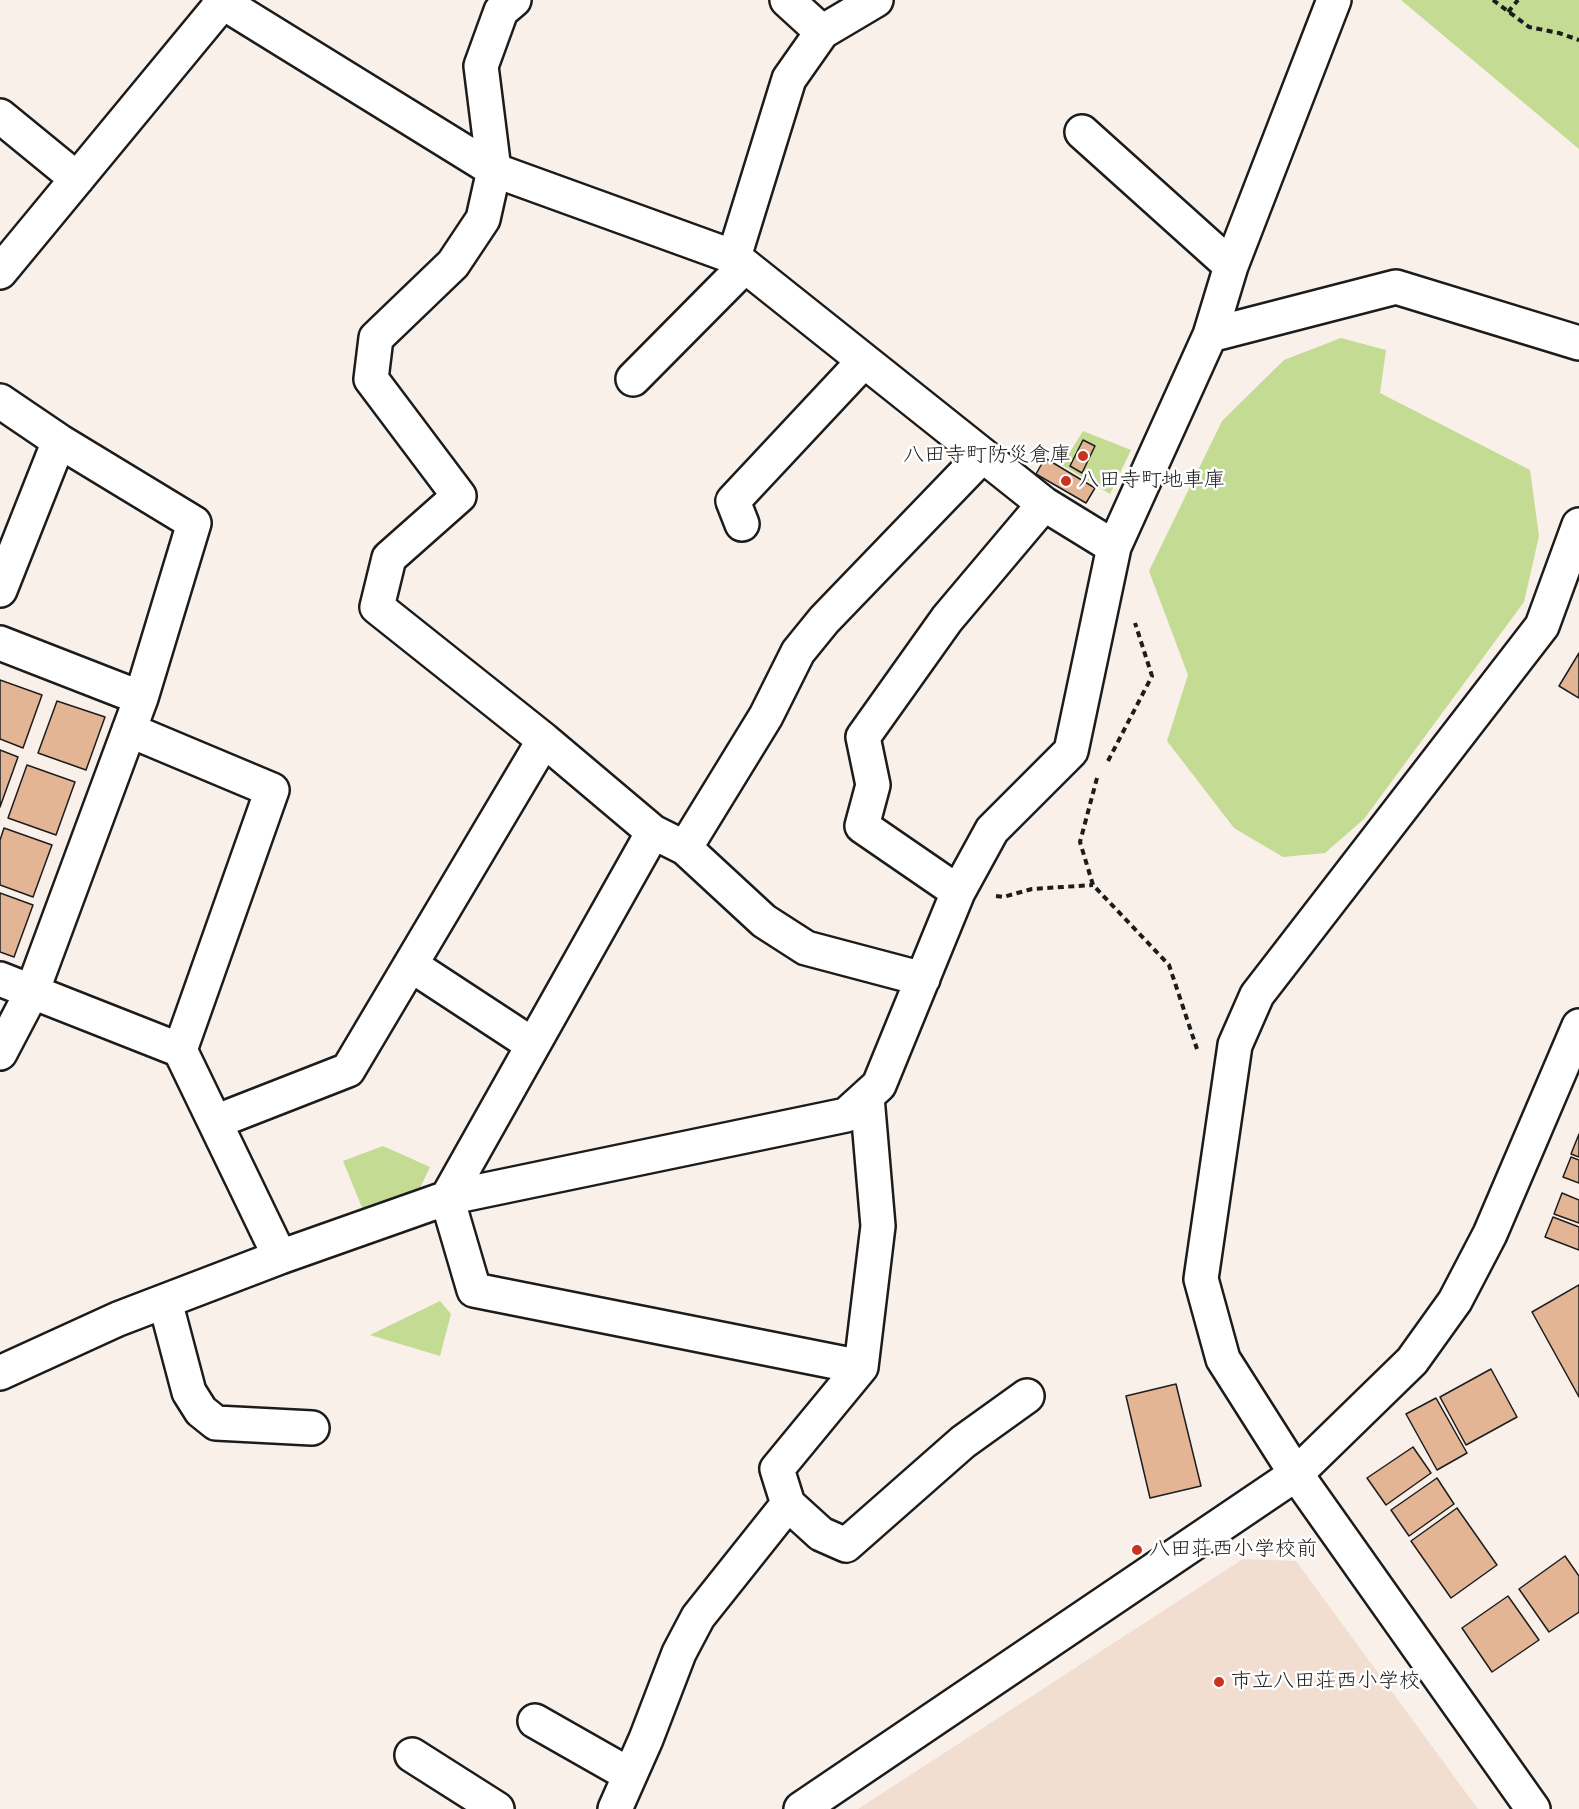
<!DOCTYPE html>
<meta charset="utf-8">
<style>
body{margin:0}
canvas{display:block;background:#f9f0ea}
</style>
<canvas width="1579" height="1809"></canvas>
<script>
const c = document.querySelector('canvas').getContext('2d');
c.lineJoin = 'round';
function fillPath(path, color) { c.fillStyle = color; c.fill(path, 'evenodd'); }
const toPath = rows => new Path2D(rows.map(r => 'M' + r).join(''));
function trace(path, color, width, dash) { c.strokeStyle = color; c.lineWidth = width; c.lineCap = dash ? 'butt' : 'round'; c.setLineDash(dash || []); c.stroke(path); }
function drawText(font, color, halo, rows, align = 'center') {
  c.font = font + ' "Shantell Sans","Klee One",sans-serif'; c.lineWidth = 5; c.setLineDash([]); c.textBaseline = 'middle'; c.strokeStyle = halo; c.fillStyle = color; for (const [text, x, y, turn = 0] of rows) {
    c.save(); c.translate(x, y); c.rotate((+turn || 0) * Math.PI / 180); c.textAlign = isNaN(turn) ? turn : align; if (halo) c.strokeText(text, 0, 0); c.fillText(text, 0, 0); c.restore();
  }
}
fillPath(toPath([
 [1243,1559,1296,1561,1478,1809,858,1809]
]), '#f2ded0');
fillPath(toPath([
 [1401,0,1579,0,1579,149],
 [1341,338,1386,350,1380,393,1530,470,1539,536,1524,602,1364,819,1325,853,1283,857,1234,828,1167,741,1188,675,1149,571,1222,421,1284,360],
 [1083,431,1131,450,1110,494,1062,465],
 [383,1146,430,1167,419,1190,363,1210,343,1161],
 [440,1301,451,1314,440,1356,370,1335]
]), '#c3db92');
const building = toPath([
 [1083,440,1095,446,1082,473,1070,466,1083,440],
 [1045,458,1095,488,1086,503,1036,474,1045,458],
 [1579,653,1579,698,1559,686,1579,653],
 [0,680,42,695,23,748,0,739,0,680],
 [57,701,105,717,86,770,38,753,57,701],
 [0,750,18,757,0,807,0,750],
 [27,765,75,782,56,835,8,818,27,765],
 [4,828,52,845,33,897,0,885,0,840,4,828],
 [0,893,33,905,14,957,0,952,0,893],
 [1579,1134,1579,1157,1571,1154,1579,1134],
 [1571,1157,1579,1160,1579,1183,1563,1177,1571,1157],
 [1562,1193,1579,1200,1579,1223,1554,1214,1562,1193],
 [1553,1217,1579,1227,1579,1250,1545,1237,1553,1217],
 [1579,1285,1579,1397,1532,1312,1579,1285],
 [1491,1369,1517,1417,1466,1445,1440,1397,1491,1369],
 [1176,1384,1201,1486,1150,1498,1126,1396,1176,1384],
 [1436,1398,1467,1453,1437,1470,1406,1414,1436,1398],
 [1413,1447,1431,1473,1386,1505,1367,1478,1413,1447],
 [1437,1478,1454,1504,1409,1536,1391,1510,1437,1478],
 [1457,1508,1497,1565,1451,1598,1411,1541,1457,1508],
 [1565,1556,1579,1576,1579,1612,1549,1632,1519,1589,1565,1556],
 [1508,1596,1539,1640,1492,1672,1462,1628,1508,1596]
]);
fillPath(building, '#e3b594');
trace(building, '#1c1c1c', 1.5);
const minor = toPath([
 [219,0,494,170,734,257,1044,504,1114,547],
 [514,0,501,11,481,66,494,170,483,219,453,264,376,338,371,379,459,496,389,558,377,607,544,740,653,832,447,1198,474,1290,861,1367],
 [787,0,822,32],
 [0,116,77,179],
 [1082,132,1231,266],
 [734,257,789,79,822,32,876,0],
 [0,272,223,2],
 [1210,335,1231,266,1334,0],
 [633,379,745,266],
 [0,401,59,441,194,523,141,698],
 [742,524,733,501,864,361],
 [0,590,59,441],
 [0,643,141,698,32,992,0,1053],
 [129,730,272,790,180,1050],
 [653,832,685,848,766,716,798,652,824,620,982,456],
 [685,848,764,921,806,948,923,979],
 [958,892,862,826,873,785,863,737,947,619,1044,504],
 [411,965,533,1045],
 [0,979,180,1050,280,1257],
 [867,1097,878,1226,861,1367,777,1469,788,1504,821,1534,846,1545,963,1442,1027,1396],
 [215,1122,348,1070,544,740],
 [165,1301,189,1392,201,1411,216,1423,312,1428],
 [0,1373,118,1319,280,1257,447,1198,846,1115,879,1085,958,892,992,830,1071,751,1114,547,1210,335,1396,287,1579,343],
 [535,1721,630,1775],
 [412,1755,497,1809],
 [615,1809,646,1739,679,1653,698,1617,788,1504],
 [801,1809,1296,1474,1412,1361,1455,1301,1490,1234,1579,1026],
 [1533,1809,1296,1474,1223,1359,1201,1279,1235,1045,1257,995,1542,626,1579,525]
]);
trace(minor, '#1c1c1c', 38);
trace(toPath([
 [1493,0,1529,27,1559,33,1579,40],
 [1508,12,1518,0],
 [1108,761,1152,676,1135,623],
 [1097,778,1080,842,1093,885,1169,965,1197,1049],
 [996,896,1003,897,1032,889,1093,885]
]), '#1c1c1c', 4, [6, 4.5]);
trace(minor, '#fff', 33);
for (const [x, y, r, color] of [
 [1083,456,6,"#c8321e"],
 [1066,481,6,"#c8321e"],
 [1137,1550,6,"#c8321e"],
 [1219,1682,6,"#c8321e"]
]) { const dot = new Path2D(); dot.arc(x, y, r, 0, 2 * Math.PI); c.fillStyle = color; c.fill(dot); trace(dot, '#fff', 2); }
drawText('21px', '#1c1c1c', '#fff', [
 ["八田寺町防災倉庫",1071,456,"right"],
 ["八田寺町地車庫",1078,481],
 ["八田荘西小学校前",1149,1550],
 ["市立八田荘西小学校",1231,1682]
], 'left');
</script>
